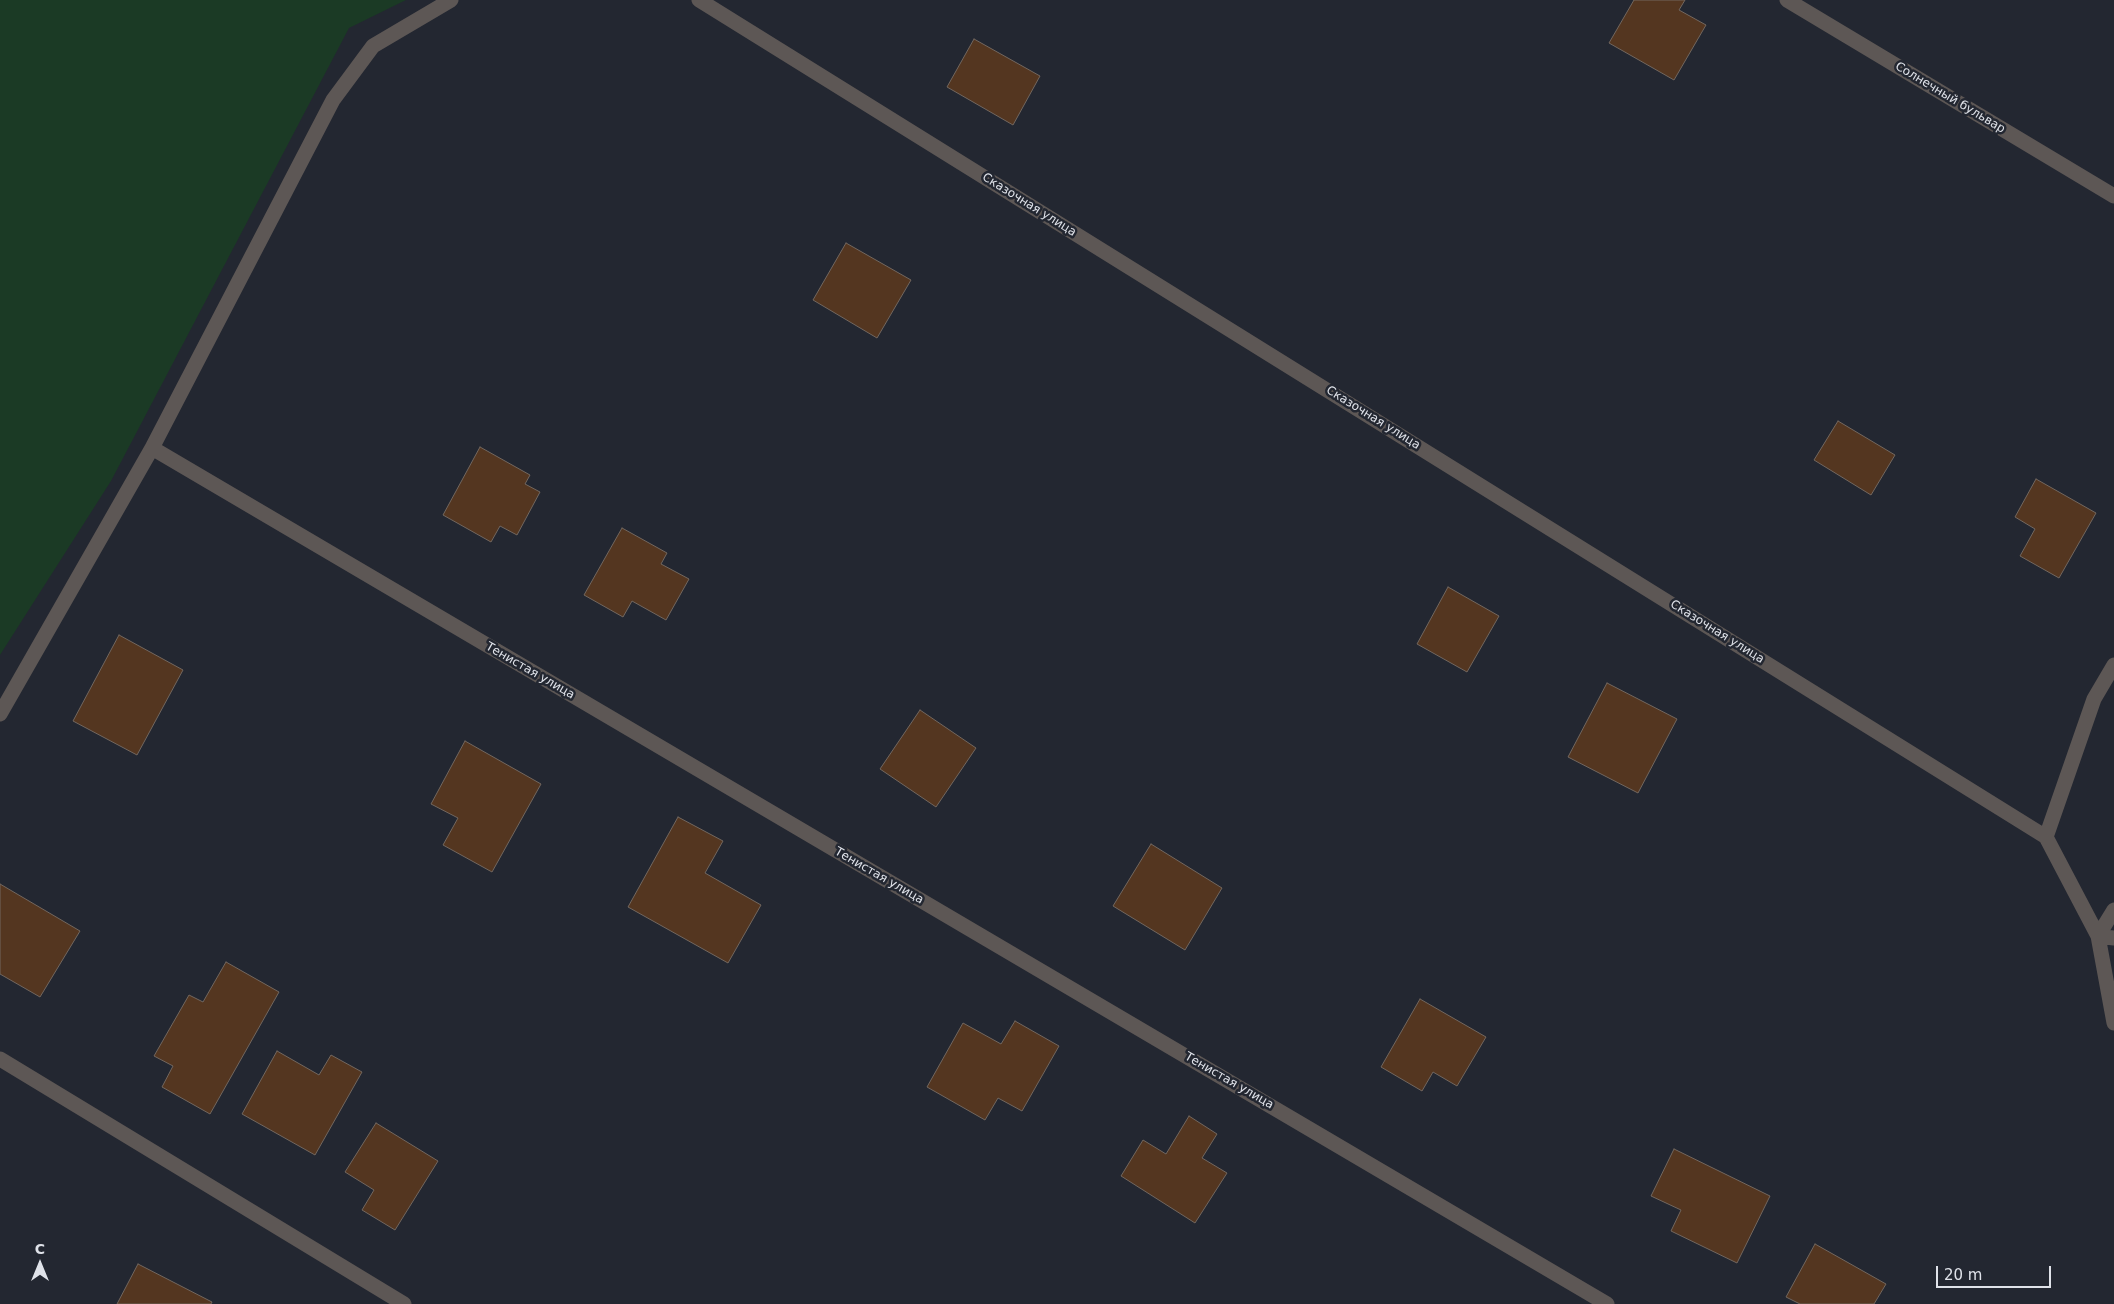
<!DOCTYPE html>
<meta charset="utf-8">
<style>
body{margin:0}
#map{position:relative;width:2114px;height:1304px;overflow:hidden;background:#232731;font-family:"DejaVu Sans",sans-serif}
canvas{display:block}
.north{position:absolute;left:15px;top:1239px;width:50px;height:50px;-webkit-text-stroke:4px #232731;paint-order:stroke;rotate:0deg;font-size:14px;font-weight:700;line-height:20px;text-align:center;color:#dfe2e9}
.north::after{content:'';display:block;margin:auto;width:18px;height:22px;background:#dfe2e9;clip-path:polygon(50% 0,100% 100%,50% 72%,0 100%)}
.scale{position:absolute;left:1936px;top:1266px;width:115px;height:22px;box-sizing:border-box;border:2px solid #dfe2e9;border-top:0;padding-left:6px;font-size:15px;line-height:18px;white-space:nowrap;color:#dfe2e9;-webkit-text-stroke:4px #232731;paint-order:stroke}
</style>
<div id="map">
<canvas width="2114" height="1304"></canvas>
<div class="north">С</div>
<div class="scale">20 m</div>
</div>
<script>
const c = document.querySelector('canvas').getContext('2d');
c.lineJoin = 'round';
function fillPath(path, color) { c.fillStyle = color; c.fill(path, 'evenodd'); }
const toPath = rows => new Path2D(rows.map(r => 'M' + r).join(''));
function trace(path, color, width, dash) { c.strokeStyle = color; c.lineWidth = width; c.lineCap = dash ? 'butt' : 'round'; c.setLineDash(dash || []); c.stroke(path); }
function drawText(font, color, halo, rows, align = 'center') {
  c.font = font + ' "DejaVu Sans",sans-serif'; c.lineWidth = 5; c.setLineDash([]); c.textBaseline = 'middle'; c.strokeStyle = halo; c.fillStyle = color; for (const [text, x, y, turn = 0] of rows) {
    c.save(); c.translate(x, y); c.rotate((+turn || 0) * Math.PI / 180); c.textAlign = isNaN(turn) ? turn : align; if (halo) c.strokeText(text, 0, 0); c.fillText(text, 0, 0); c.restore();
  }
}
fillPath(toPath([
 [0,0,406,0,349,28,111,481,0,655]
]), '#1b3a25');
const building = toPath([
 [1634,0,1685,0,1679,10,1706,25,1674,80,1609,43,1634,0],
 [974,39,1040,76,1013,125,947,87,974,39],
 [846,243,911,280,877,338,813,300,846,243],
 [1838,421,1895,455,1871,495,1814,460,1838,421],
 [480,447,530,475,525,484,540,492,517,535,500,526,491,542,443,515,480,447],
 [2036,479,2096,513,2059,578,2020,556,2035,529,2015,517,2036,479],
 [622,528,667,553,661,564,689,579,666,620,632,601,623,617,584,595,622,528],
 [1448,587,1499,616,1467,672,1417,644,1448,587],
 [119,635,183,670,137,755,73,721,119,635],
 [1607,683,1677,719,1638,793,1568,757,1607,683],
 [920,710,976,748,936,807,880,769,920,710],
 [465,741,541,784,492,872,443,845,458,818,431,804,465,741],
 [678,817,723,841,705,873,761,905,728,963,628,907,678,817],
 [1151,844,1222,888,1185,950,1113,906,1151,844],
 [0,884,80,931,40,997,0,974,0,884],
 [226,962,279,992,210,1114,162,1087,173,1066,154,1056,189,995,203,1002,226,962],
 [1420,999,1486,1037,1457,1086,1433,1072,1422,1091,1381,1067,1420,999],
 [1015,1021,1059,1046,1022,1111,998,1098,985,1120,927,1087,963,1023,1001,1044,1015,1021],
 [277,1051,319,1075,331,1055,362,1072,315,1155,242,1114,277,1051],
 [1189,1116,1217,1134,1202,1158,1227,1173,1195,1223,1121,1176,1143,1140,1166,1154,1189,1116],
 [376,1123,438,1161,395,1230,362,1210,374,1190,345,1172,376,1123],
 [1674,1149,1770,1196,1737,1263,1671,1231,1681,1210,1651,1196,1674,1149],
 [1815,1244,1886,1284,1874,1304,1800,1304,1786,1297,1815,1244],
 [138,1264,212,1302,211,1304,117,1304,138,1264]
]);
fillPath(building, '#543620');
trace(building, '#72675f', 1);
trace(toPath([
 [699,0,2046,837],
 [1787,0,2114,196],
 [152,448,1607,1304],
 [2114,665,2094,699,2046,837,2098,936,2114,1023],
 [0,714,152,448,333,100,373,46,451,0],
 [2114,910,2098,936,2114,938],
 [0,1059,404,1304]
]), '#5d5755', 15);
drawText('12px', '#dfe2e9', '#232731', [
 ["Солнечный бульвар",1950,98,31],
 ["Сказочная улица",1029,205,32],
 ["Сказочная улица",1373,418,32],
 ["Сказочная улица",1717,632,32],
 ["Тенистая улица",530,671,30],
 ["Тенистая улица",879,876,30],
 ["Тенистая улица",1229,1081,30]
]);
</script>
